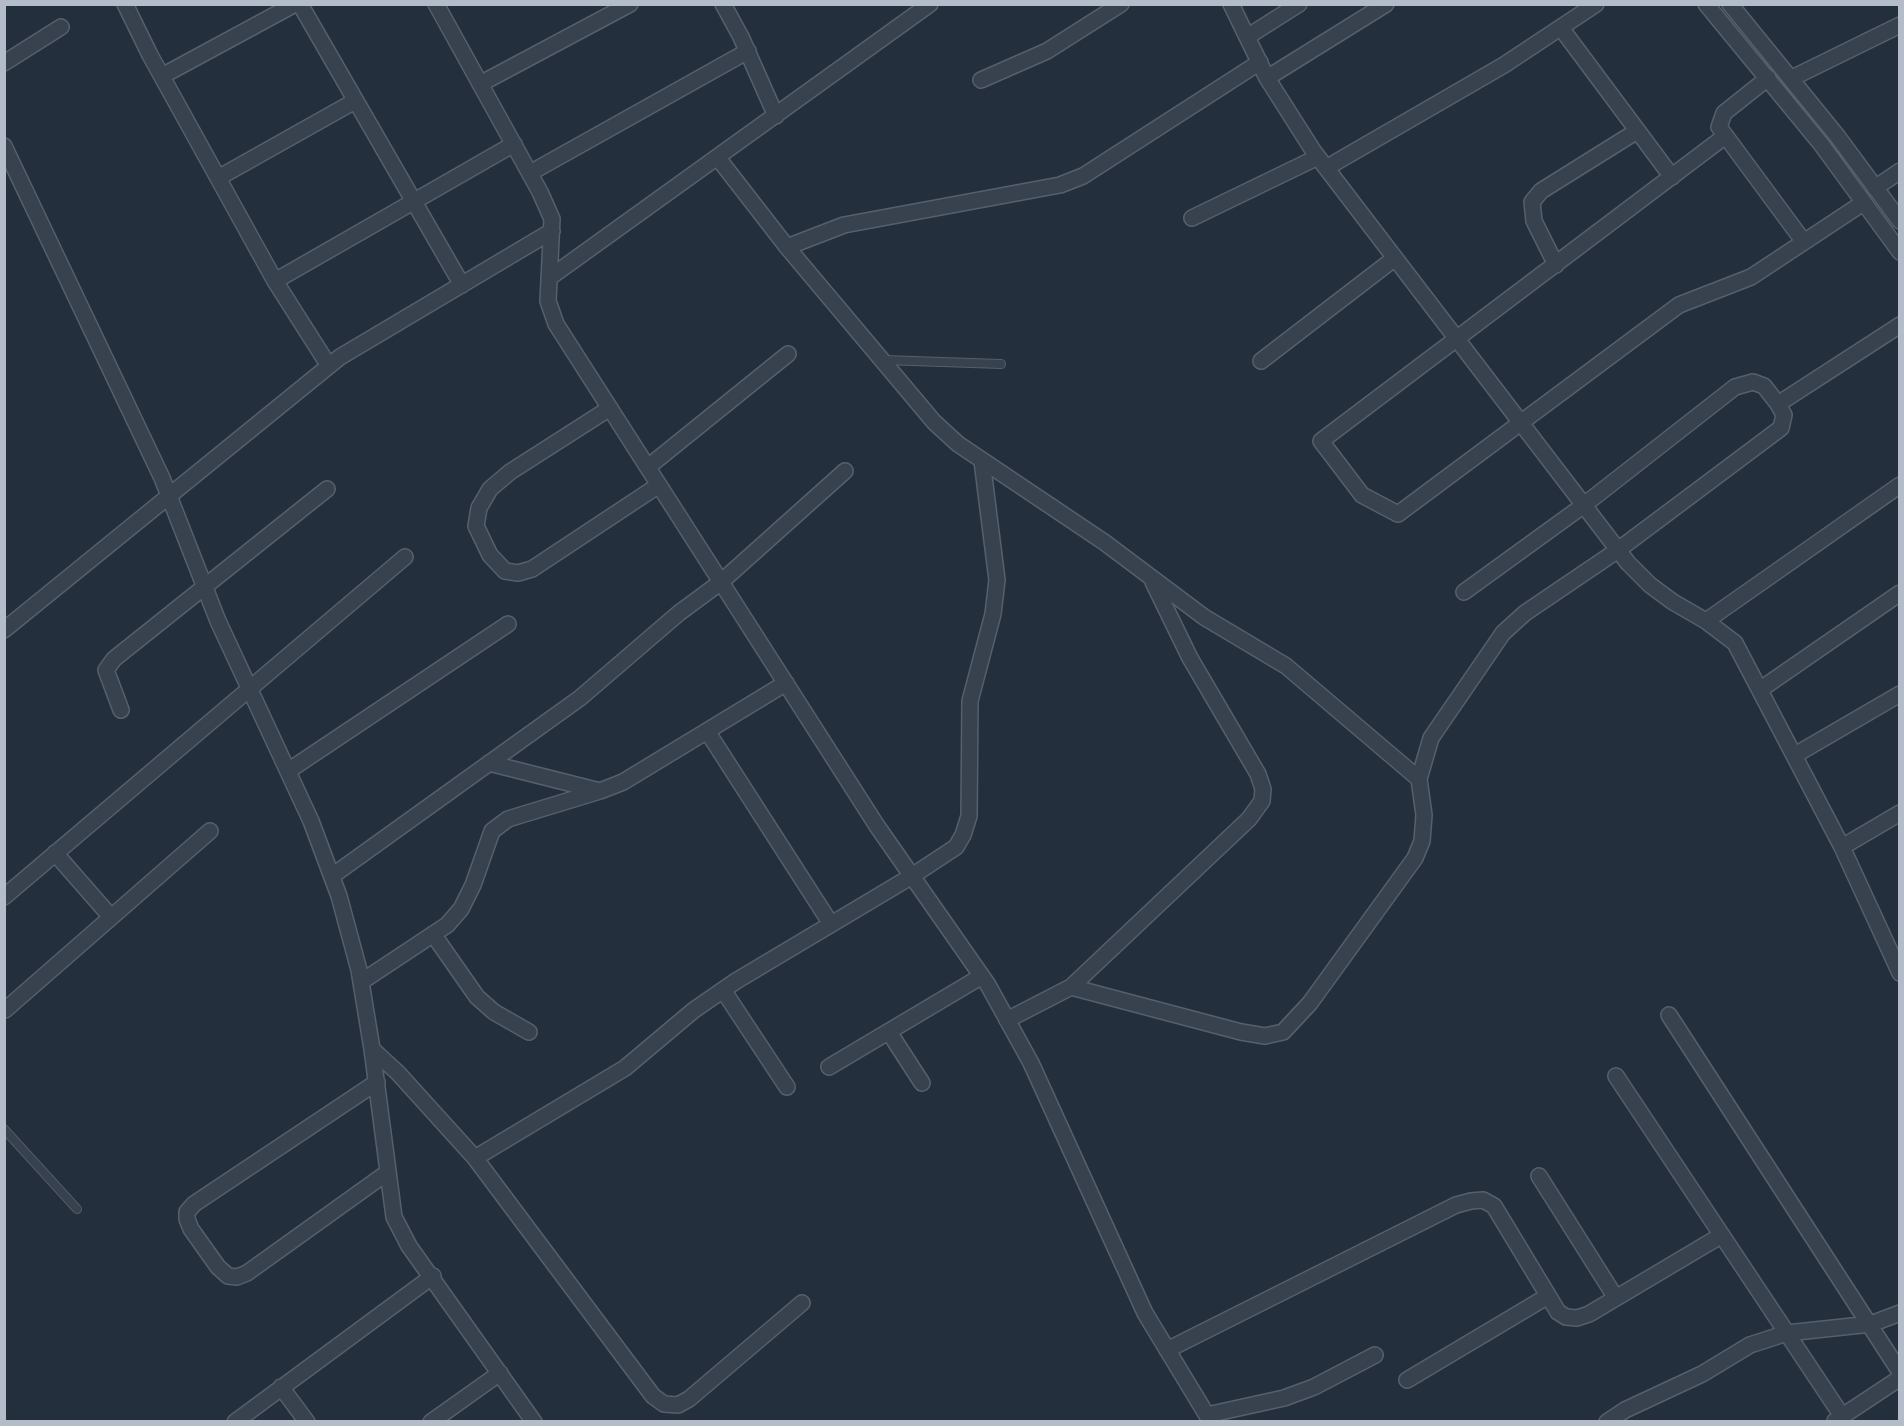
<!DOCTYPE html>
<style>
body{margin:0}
#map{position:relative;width:1904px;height:1426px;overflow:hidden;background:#242f3e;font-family:"Public Sans",sans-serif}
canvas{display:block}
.frame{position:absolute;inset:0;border:6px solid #b4bcc9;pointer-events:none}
</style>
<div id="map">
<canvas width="1904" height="1426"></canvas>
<div class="frame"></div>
</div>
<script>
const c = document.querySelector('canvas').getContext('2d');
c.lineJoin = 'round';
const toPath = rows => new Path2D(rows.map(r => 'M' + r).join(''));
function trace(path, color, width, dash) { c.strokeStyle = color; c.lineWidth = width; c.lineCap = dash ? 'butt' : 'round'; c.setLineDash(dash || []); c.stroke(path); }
const lane = toPath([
 [883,360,1001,364],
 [4,1129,77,1209]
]);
const street = toPath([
 [125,4,150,55,275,281,329,366],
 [300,4,462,285],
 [436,4,540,192,552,219,548,301,556,324,877,826,988,985,1031,1063,1145,1313,1211,1422],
 [723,4,741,37,776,116],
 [1231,4,1267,78,1314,152,1628,563,1650,585,1673,602,1706,621,1735,643,1842,847,1900,973],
 [1706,4,1821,144,1900,252],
 [1730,4,1838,137,1900,221],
 [1561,28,1672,177],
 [1247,37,1299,4],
 [4,63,61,27],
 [162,76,295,4],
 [1267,78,1386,4],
 [1768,78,1724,113,1719,127,1804,242],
 [1792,78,1900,25],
 [981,80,1047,51,1121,4],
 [480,84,630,4],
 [1724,137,1321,441,1362,495,1398,514,1679,305,1751,277,1863,203],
 [4,146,162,478,218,621,311,821,339,896,359,970,372,1049,394,1217,409,1246,534,1422],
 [718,158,787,247,934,422,958,444,1104,542,1204,617,1286,666,1419,779],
 [1326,168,1504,65,1596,4],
 [530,173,748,51],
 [218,178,355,101],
 [1875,188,1900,171],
 [1192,218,1318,157],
 [787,247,844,225,1060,185,1083,176,1260,62],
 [1556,265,1534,221,1532,202,1541,191,1637,131],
 [549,278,930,4],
 [275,281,514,144],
 [1261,361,1395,258],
 [1778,404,1900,325],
 [610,408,510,472,490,489,479,508,476,526,490,555,505,571,518,573,532,569,659,485],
 [648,467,788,354],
 [1706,621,1900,485],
 [4,630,340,357,552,231],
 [1761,689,1900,593],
 [121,710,106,670,114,659,327,489],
 [707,731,831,924],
 [1795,755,1900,694],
 [489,763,600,791],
 [288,771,508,624],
 [1842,847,1900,813],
 [55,853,111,917],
 [332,876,580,698,679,613,721,582,845,471],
 [4,897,405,557],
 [433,934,477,997,494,1012,529,1032],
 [361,982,447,925,461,909,473,885,492,831,508,819,600,791,623,782,786,683],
 [1071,987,1241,1032,1265,1036,1283,1032,1310,1003,1415,858,1422,841,1424,815,1419,779,1431,738,1503,633,1525,613,1618,550,1781,428,1784,415,1778,404,1764,386,1753,382,1735,387,1584,505,1464,592],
 [723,990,787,1087],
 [5,1010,210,831],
 [1669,1015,1900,1372],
 [1007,1020,1071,987,1249,819,1262,801,1263,789,1258,774,1190,658,1153,582],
 [889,1032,922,1083],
 [372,1049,398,1073,475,1158,653,1396,664,1404,678,1405,689,1399,802,1303],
 [829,1067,982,976],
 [1616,1076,1842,1416],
 [377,1082,194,1204,187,1212,187,1219,191,1229,218,1267,228,1276,237,1277,247,1273,388,1172],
 [475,1158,625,1068,694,1010,736,981,912,876,956,847,963,835,969,816,970,701,993,614,997,580,982,461],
 [1539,1176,1616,1298],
 [1167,1350,1456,1205,1471,1201,1483,1200,1494,1206,1558,1312,1566,1317,1577,1318,1589,1314,1722,1235],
 [1407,1380,1548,1296],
 [281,1387,307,1422],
 [1207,1415,1284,1398,1314,1387,1375,1355],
 [1835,1421,1900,1378],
 [235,1422,433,1276],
 [431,1422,500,1373],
 [1607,1422,1625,1410,1702,1374,1750,1345,1787,1333,1871,1324,1900,1313]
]);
trace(lane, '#565f6c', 10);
trace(street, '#565f6c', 18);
trace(lane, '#38414e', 8);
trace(street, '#38414e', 15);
</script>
